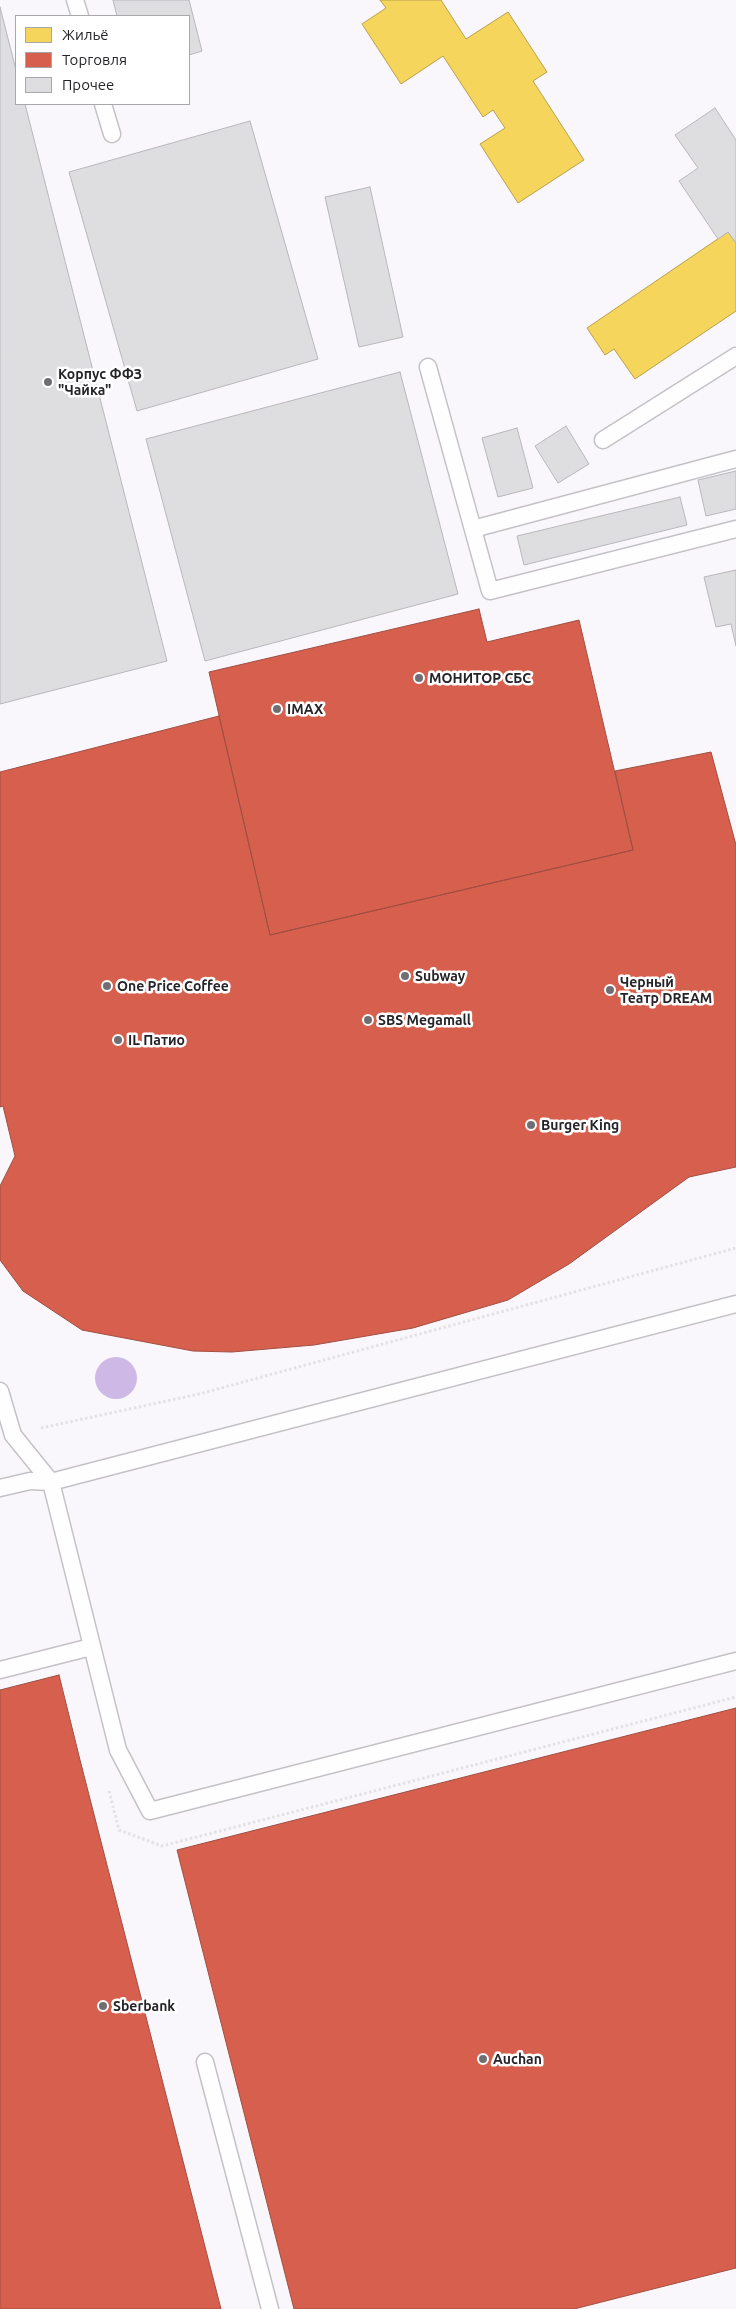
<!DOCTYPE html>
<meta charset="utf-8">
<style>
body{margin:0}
#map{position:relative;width:736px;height:2309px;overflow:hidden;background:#f9f7fc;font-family:Ubuntu,sans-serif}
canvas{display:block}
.legend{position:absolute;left:15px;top:15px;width:175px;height:90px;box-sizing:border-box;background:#fff;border:1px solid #a8a7a9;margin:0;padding:6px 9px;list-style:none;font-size:15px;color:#262428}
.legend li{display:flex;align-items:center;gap:10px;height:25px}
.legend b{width:25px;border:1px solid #a8a7a9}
</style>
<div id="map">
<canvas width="736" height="2309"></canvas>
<ul class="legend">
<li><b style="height:14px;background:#f6d55c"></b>Жильё</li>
<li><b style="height:14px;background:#d6604d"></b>Торговля</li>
<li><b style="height:14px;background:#dedde0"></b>Прочее</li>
</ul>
</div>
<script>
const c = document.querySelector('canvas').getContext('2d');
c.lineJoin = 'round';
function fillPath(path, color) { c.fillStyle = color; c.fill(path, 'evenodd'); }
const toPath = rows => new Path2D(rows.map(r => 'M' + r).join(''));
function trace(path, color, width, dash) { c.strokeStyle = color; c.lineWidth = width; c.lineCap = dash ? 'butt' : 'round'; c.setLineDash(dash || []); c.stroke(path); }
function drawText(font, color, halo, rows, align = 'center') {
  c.font = font + ' Ubuntu,sans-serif'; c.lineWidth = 5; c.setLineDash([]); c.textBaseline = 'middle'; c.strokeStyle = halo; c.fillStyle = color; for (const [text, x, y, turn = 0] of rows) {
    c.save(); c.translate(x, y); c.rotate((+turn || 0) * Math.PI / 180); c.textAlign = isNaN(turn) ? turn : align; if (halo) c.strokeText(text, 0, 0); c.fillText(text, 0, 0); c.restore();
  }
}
fillPath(toPath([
 '95 1378a21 21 0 1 1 42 0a21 21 0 1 1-42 0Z'
]), '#ceb9e6');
const homes = toPath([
 [380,0,441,0,466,39,508,12,547,72,533,81,584,160,518,203,480,144,505,128,493,110,483,117,443,56,401,84,362,24,386,8,380,0],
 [728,232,736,243,736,311,635,379,614,349,605,355,587,328,728,232]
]);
fillPath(homes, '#f6d55c');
trace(homes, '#b8a04c', 1);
const shops = toPath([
 [479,609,487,642,579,620,633,850,270,935,209,672,479,609],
 [219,716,270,935,633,850,615,771,711,752,736,845,736,1167,689,1177,569,1264,508,1300,413,1328,314,1345,232,1352,193,1351,82,1330,23,1291,0,1260,0,1186,15,1156,3,1106,0,1107,0,772,219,716],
 [59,1675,80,1760,221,2309,0,2309,0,1690,59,1675],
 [736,1708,736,2268,574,2309,294,2309,177,1850,736,1708]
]);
fillPath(shops, '#d6604d');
trace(shops, '#a14e42', 1);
const building = toPath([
 [113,0,189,0,202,51,189,55,189,16,117,16,113,0],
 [0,7,16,70,16,104,25,104,167,661,0,704,0,7],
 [715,108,736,140,736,243,728,232,718,239,679,181,698,168,675,135,715,108],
 [250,121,318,359,137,411,69,172,250,121],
 [370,187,403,337,359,347,325,197,370,187],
 [400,372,458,594,205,661,146,439,400,372],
 [566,426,589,464,558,483,535,446,566,426],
 [517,428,533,488,498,497,482,438,517,428],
 [736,471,736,509,706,516,698,480,736,471],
 [680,497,687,525,524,565,517,536,680,497],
 [736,570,736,646,731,624,716,627,704,577,736,570]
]);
fillPath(building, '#dedde0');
trace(building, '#b8b7bb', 1);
const service = toPath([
 [75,0,80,16],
 [103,104,112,134],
 [428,367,490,591,736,529],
 [603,440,736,356],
 [473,529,736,459],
 [0,1391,13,1435,51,1482,118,1750,150,1811,736,1661],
 [0,1488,30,1481,51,1482,736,1304],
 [0,1670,91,1647],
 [205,2062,270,2309]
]);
trace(service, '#c4c2c6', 19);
trace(toPath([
 [41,1428,199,1394,736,1248],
 [109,1791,119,1830,162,1846,736,1697]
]), '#e3e2e3', 3, [2.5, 2.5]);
trace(service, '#fefeff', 16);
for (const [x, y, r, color] of [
 [48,382,5,"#706e72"],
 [419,678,5,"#706e72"],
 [277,709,5,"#706e72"],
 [405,976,5,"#706e72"],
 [107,986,5,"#706e72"],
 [610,990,5,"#706e72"],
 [368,1020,5,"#706e72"],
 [118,1040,5,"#706e72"],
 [531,1125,5,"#706e72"],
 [103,2006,5,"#706e72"],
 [483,2059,5,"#706e72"]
]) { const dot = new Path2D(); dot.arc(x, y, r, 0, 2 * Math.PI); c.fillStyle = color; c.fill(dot); trace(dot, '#fff', 2); }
drawText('bold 14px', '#262428', '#fff', [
 ["Корпус ФФЗ",58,374],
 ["\"Чайка\"",58,390],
 ["МОНИТОР СБС",429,678],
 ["IMAX",287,709],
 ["Subway",415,976],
 ["Черный",620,982],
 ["Театр DREAM",620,998],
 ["One Price Coffee",117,986],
 ["SBS Megamall",378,1020],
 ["IL Патио",128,1040],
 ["Burger King",541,1125],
 ["Sberbank",113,2006],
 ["Auchan",493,2059]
], 'left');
</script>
